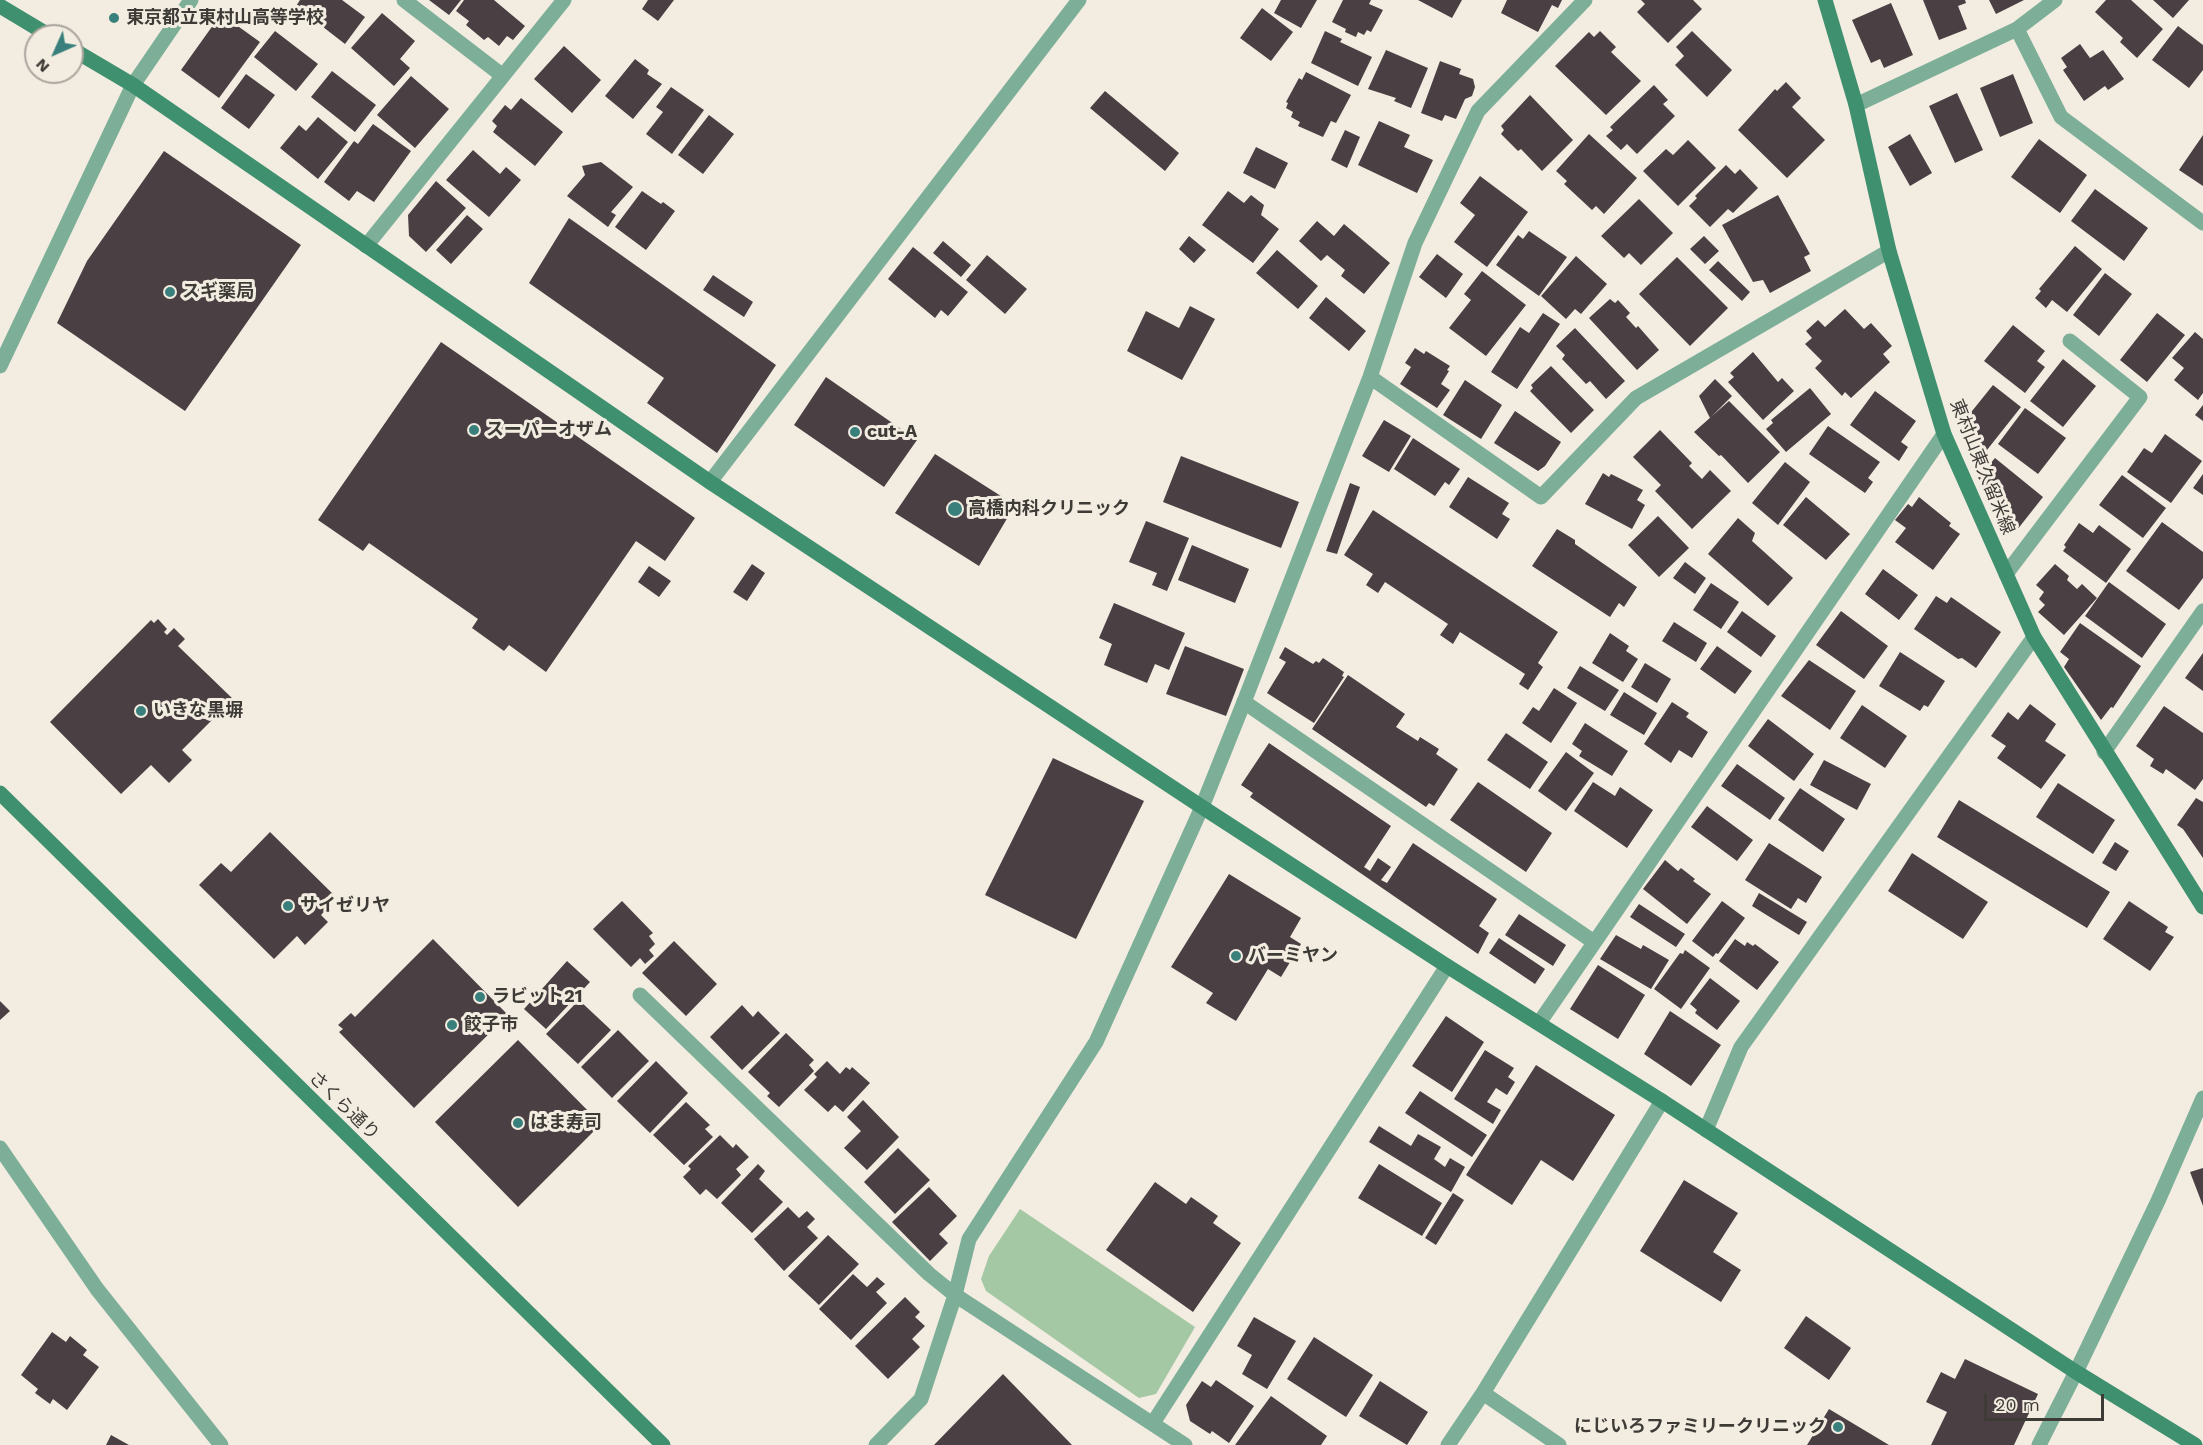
<!DOCTYPE html>
<meta charset="utf-8">
<style>
body{margin:0}
#map{position:relative;width:2203px;height:1445px;overflow:hidden;background:#f2ece1;font-family:"Work Sans",sans-serif}
canvas{display:block}
.north{position:absolute;left:24px;top:24px;width:60px;height:60px;box-sizing:border-box;background:#f2ece1;border:2px solid #aaa59d;border-radius:50%;rotate:225deg;font-size:16px;font-weight:700;line-height:24px;text-align:center;color:#3e3b37}
.north::after{content:'';display:block;margin:auto;width:21px;height:27px;background:#39807c;clip-path:polygon(50% 0,100% 100%,50% 72%,0 100%)}
.scale{position:absolute;left:1984px;top:1394px;width:120px;height:27px;box-sizing:border-box;border:3px solid #3e3b37;border-top:0;padding-left:8px;font-size:18px;line-height:21px;white-space:nowrap;color:#3e3b37;-webkit-text-stroke:4px #f2ece1;paint-order:stroke}
</style>
<div id="map">
<canvas width="2203" height="1445"></canvas>
<div class="north">N</div>
<div class="scale">20 m</div>
</div>
<script>
const c = document.querySelector('canvas').getContext('2d');
c.lineJoin = 'round';
function fillPath(path, color) { c.fillStyle = color; c.fill(path, 'evenodd'); }
const toPath = rows => new Path2D(rows.map(r => 'M' + r).join(''));
function trace(path, color, width, dash) { c.strokeStyle = color; c.lineWidth = width; c.lineCap = dash ? 'butt' : 'round'; c.setLineDash(dash || []); c.stroke(path); }
function drawText(font, color, halo, rows, align = 'center') {
  c.font = font + ' "Work Sans","Noto Sans JP",sans-serif'; c.lineWidth = 6; c.setLineDash([]); c.textBaseline = 'middle'; c.strokeStyle = halo; c.fillStyle = color; for (const [text, x, y, turn = 0] of rows) {
    c.save(); c.translate(x, y); c.rotate((+turn || 0) * Math.PI / 180); c.textAlign = isNaN(turn) ? turn : align; if (halo) c.strokeText(text, 0, 0); c.fillText(text, 0, 0); c.restore();
  }
}
fillPath(toPath([
 [1020,1209,1195,1327,1156,1394,1139,1398,986,1291,981,1279,989,1256]
]), '#a4c7a4');
fillPath(toPath([
 [300,0,342,0,365,17,345,44,296,6],
 [429,0,461,0,449,15],
 [464,0,494,0,525,26,513,40,507,36,499,46,488,37,484,40,466,25,469,21,456,11],
 [648,0,674,0,658,21,642,9],
 [1281,0,1317,0,1301,28,1274,13],
 [1343,0,1371,0,1369,4,1383,10,1371,32,1367,30,1364,35,1358,32,1356,37,1345,32,1346,29,1332,22],
 [1418,0,1462,0,1452,18],
 [1507,0,1562,0,1558,8,1552,5,1538,32,1501,13],
 [1641,0,1693,0,1702,9,1668,43,1637,12,1645,4],
 [1923,0,1965,0,1966,3,1958,6,1967,29,1939,40],
 [1989,0,2024,0,1996,14],
 [2106,0,2131,0,2163,29,2137,58,2120,42,2123,38,2095,12],
 [2153,0,2189,0,2173,18],
 [1891,3,1913,55,1884,68,1880,59,1871,63,1852,20],
 [1262,8,1293,32,1271,61,1240,38],
 [382,13,415,41,400,59,410,68,394,86,351,48],
 [221,14,260,42,219,98,181,70],
 [2178,26,2203,45,2203,70,2189,88,2152,60],
 [275,31,318,64,296,91,254,57],
 [1325,31,1342,39,1340,42,1372,57,1358,86,1311,63],
 [1600,31,1616,47,1611,52,1641,81,1606,115,1555,66,1589,32,1594,37],
 [1692,31,1732,70,1707,97,1675,65,1684,56,1676,47],
 [2080,44,2090,58,2103,50,2124,79,2108,90,2105,86,2084,101,2063,70,2067,67,2061,58],
 [564,46,601,80,572,113,534,79],
 [1386,50,1428,68,1411,108,1394,101,1396,98,1368,89],
 [635,59,649,70,647,74,662,84,633,119,605,96],
 [1440,61,1461,69,1459,74,1473,79,1475,87,1472,96,1465,99,1456,119,1445,115,1442,121,1421,113],
 [332,71,376,105,355,132,311,97],
 [1306,72,1351,95,1336,123,1331,121,1323,137,1298,126,1300,122,1291,117,1293,112,1286,108,1288,103,1286,102,1299,78,1302,80],
 [246,74,275,95,249,129,221,108],
 [2013,74,2033,123,2000,137,1980,88],
 [411,76,449,109,415,148,377,115],
 [1786,82,1801,98,1792,107,1825,140,1787,178,1738,130,1775,89,1777,91],
 [1654,85,1668,100,1663,104,1675,116,1637,154,1627,144,1621,150,1606,136,1613,130,1610,127],
 [671,87,704,110,672,154,646,134,663,112,656,107],
 [1105,91,1179,153,1165,171,1090,108],
 [1957,93,1983,150,1955,163,1929,106],
 [1530,95,1573,140,1542,171,1521,149,1518,151,1501,134,1504,130,1501,126],
 [521,98,563,132,535,166,493,132,497,126,492,121,505,105,511,110],
 [709,115,734,134,703,174,678,155],
 [318,117,348,142,318,179,280,148,299,125,306,131],
 [1379,121,1410,135,1404,147,1433,160,1417,193,1358,165],
 [373,124,411,151,374,202,357,191,349,201,324,182,354,141,358,144],
 [1345,130,1360,137,1347,168,1331,160],
 [1589,134,1637,178,1604,214,1596,206,1592,210,1564,184,1567,181,1556,171],
 [1910,134,1932,173,1910,186,1888,147],
 [2203,135,2203,186,2179,170],
 [2039,139,2087,175,2060,213,2011,177],
 [1688,140,1716,168,1678,206,1643,171,1666,149,1673,155],
 [1256,147,1288,163,1275,189,1243,173],
 [473,150,500,174,506,167,521,180,489,217,446,180],
 [164,151,301,245,185,411,57,323,87,261],
 [601,162,633,187,611,212,616,215,608,227,567,196,585,175,582,166],
 [1726,165,1735,174,1740,169,1758,188,1733,213,1728,209,1710,227,1689,206,1697,198,1695,196],
 [1480,176,1528,212,1487,267,1454,242,1475,215,1460,203],
 [436,181,466,208,426,252,409,236,408,215],
 [2095,189,2148,228,2124,261,2071,221],
 [642,191,661,204,663,202,675,211,646,250,615,227],
 [1228,191,1244,203,1251,195,1264,205,1261,215,1279,229,1253,263,1202,225],
 [1778,195,1810,254,1804,257,1811,271,1770,293,1763,280,1753,282,1722,225],
 [1639,199,1673,233,1641,265,1629,253,1624,258,1601,236],
 [467,215,483,229,451,264,436,250],
 [569,218,776,365,717,453,647,403,664,378,529,283],
 [1317,221,1334,236,1344,224,1390,263,1364,294,1341,276,1345,270,1327,255,1321,261,1299,241],
 [1529,231,1567,257,1539,296,1496,265,1518,235,1523,239],
 [1189,236,1206,250,1194,263,1179,249],
 [1704,236,1719,251,1705,264,1690,249],
 [943,241,971,265,961,277,933,253],
 [2075,246,2102,269,2067,312,2052,300,2046,308,2035,298,2041,291,2039,289],
 [913,247,968,292,948,316,941,310,935,318,888,279],
 [1277,250,1318,286,1298,309,1256,273],
 [1437,254,1463,274,1446,298,1419,277],
 [987,255,1027,289,1005,314,966,280],
 [1576,256,1607,284,1581,314,1575,309,1566,319,1541,296],
 [1677,257,1728,308,1690,346,1639,294],
 [1718,261,1750,292,1742,301,1709,270],
 [1482,271,1526,305,1486,356,1449,328,1471,300,1464,294],
 [2105,273,2132,294,2099,336,2073,315],
 [713,275,753,302,744,317,703,290],
 [1326,297,1366,331,1349,351,1309,318],
 [1610,299,1615,303,1618,300,1630,313,1626,317,1636,328,1638,326,1659,350,1637,370,1589,318],
 [1190,306,1215,319,1182,380,1127,351,1146,311,1179,328],
 [1845,309,1864,329,1871,323,1892,346,1883,354,1890,362,1851,398,1845,392,1842,396,1815,368,1822,361,1805,344,1812,338,1806,331,1818,320,1825,327],
 [1543,313,1560,324,1517,389,1491,372,1520,327,1529,333],
 [2157,313,2185,335,2147,382,2120,360],
 [2013,325,2045,351,2037,361,2045,367,2025,393,1984,361],
 [1575,328,1625,381,1606,399,1590,381,1586,384,1562,359,1565,355,1556,346],
 [2195,332,2203,339,2203,393,2198,400,2174,380,2184,368,2172,358],
 [441,342,695,518,665,561,636,541,546,672,509,645,504,651,472,628,478,619,369,543,363,551,318,520],
 [1415,348,1424,354,1426,351,1450,366,1447,370,1449,371,1441,384,1450,390,1437,408,1400,384,1411,367,1405,363],
 [1753,352,1778,382,1782,378,1794,391,1763,420,1728,382,1734,377,1730,373],
 [2063,359,2096,386,2063,427,2030,401],
 [1551,366,1594,410,1571,433,1530,391,1533,388,1531,385],
 [826,377,917,440,884,487,794,425],
 [1715,379,1732,396,1710,418,1699,396],
 [1465,380,1502,405,1481,439,1443,415],
 [1993,385,2021,407,1983,455,1964,440,1969,433,1960,426],
 [1810,388,1831,414,1786,452,1766,429,1773,423,1771,420],
 [1875,391,1916,421,1901,442,1908,447,1899,461,1850,425],
 [1729,401,1780,452,1748,483,1721,455,1719,456,1694,432],
 [2203,405,2203,421,2195,415],
 [2025,408,2066,438,2038,474,1998,444],
 [1515,411,1561,442,1545,466,1538,471,1494,443],
 [1384,420,1411,436,1389,472,1362,456],
 [1828,426,1880,462,1868,478,1873,482,1865,493,1809,454],
 [1660,430,1692,463,1689,466,1702,479,1710,470,1731,491,1692,529,1655,491,1661,485,1633,457],
 [2165,434,2202,461,2171,503,2127,472,2144,448,2152,453],
 [1413,438,1460,469,1449,485,1445,482,1435,496,1394,469],
 [935,454,1015,505,979,566,895,513],
 [1181,456,1299,502,1281,548,1163,502],
 [1995,458,2043,497,2017,530,1990,509,1997,501,1981,488,1984,484,1978,478],
 [1785,462,1810,482,1778,525,1752,503],
 [1603,473,1609,477,1611,474,1643,490,1637,500,1645,505,1632,529,1585,504],
 [2203,474,2203,495,2193,488],
 [2122,475,2166,508,2143,538,2099,505],
 [1468,477,1509,503,1502,514,1510,519,1497,539,1449,507],
 [1350,483,1360,487,1337,554,1326,551],
 [1806,497,1850,534,1826,560,1783,525],
 [1919,497,1951,523,1949,526,1960,534,1933,570,1895,542,1906,528,1895,520,1908,504,1912,507],
 [1373,510,1558,632,1538,663,1543,667,1528,690,1519,684,1525,674,1460,632,1453,644,1440,635,1448,624,1385,582,1378,593,1366,585,1373,574,1344,555],
 [1658,516,1689,548,1659,577,1628,545],
 [1738,518,1755,533,1752,541,1793,578,1768,606,1708,554],
 [1146,521,1189,538,1167,591,1152,585,1157,573,1129,562],
 [2162,522,2203,552,2203,578,2179,610,2126,571],
 [2079,523,2093,533,2099,525,2131,549,2106,583,2063,551,2066,547,2064,545],
 [1557,529,1575,540,1575,544,1637,587,1624,607,1619,603,1610,617,1532,566],
 [1192,545,1249,569,1235,603,1178,580],
 [1685,562,1706,578,1695,594,1673,578],
 [752,564,765,573,747,601,733,592],
 [2055,564,2069,576,2067,580,2077,589,2082,584,2097,598,2064,635,2038,612,2045,605,2039,599,2044,592,2036,585],
 [649,566,671,581,659,597,638,582],
 [1883,569,1918,595,1899,620,1865,594],
 [2109,582,2166,624,2142,658,2085,616],
 [1711,583,1739,602,1721,629,1693,610],
 [1936,596,1947,603,1951,597,2001,632,1976,668,1962,658,1958,659,1914,629],
 [1114,603,1185,633,1169,670,1155,664,1147,683,1104,665,1112,644,1099,638],
 [1742,611,1776,636,1761,657,1727,632],
 [1841,611,1888,646,1864,679,1816,645],
 [158,619,167,629,164,632,167,635,174,628,185,639,178,646,233,699,182,750,192,760,169,783,151,765,121,794,50,722,151,620,154,623],
 [1674,622,1707,643,1696,662,1662,641],
 [2080,623,2141,666,2113,708,2111,707,2101,720,2064,667,2069,659,2060,652],
 [1610,633,1629,646,1626,651,1638,659,1623,682,1592,663],
 [1185,646,1244,669,1226,716,1166,694],
 [1717,646,1752,671,1735,694,1700,669],
 [1285,647,1313,664,1316,661,1319,663,1323,658,1344,672,1342,676,1344,677,1314,723,1267,693,1286,662,1279,658],
 [1900,652,1945,681,1928,707,1924,705,1920,711,1879,686],
 [2203,653,2203,691,2185,678],
 [1809,660,1856,691,1830,730,1781,696],
 [1645,663,1671,679,1657,703,1631,687],
 [1580,666,1619,690,1605,711,1567,688],
 [1348,675,1405,714,1396,727,1418,741,1420,737,1439,749,1436,754,1458,769,1434,806,1429,803,1426,807,1312,729],
 [1554,688,1577,703,1551,743,1522,723,1533,707,1539,711],
 [1624,692,1657,713,1644,735,1610,715],
 [1672,702,1689,713,1686,717,1708,732,1692,758,1679,750,1671,763,1644,744],
 [2030,704,2056,724,2045,741,2066,755,2041,789,1997,758,2006,746,1991,736,2008,712,2018,720],
 [1862,705,1907,736,1885,768,1840,738],
 [2164,706,2203,733,2203,779,2195,790,2166,769,2163,774,2150,766,2154,759,2136,746],
 [1768,719,1814,754,1794,781,1748,746],
 [1585,723,1628,751,1612,776,1579,756,1582,751,1572,744],
 [1506,733,1548,762,1530,789,1487,760],
 [1269,743,1391,826,1364,867,1370,871,1378,858,1391,867,1381,880,1387,883,1413,843,1497,899,1479,926,1489,933,1478,954,1250,797,1253,793,1241,785],
 [1566,752,1594,773,1566,811,1538,791],
 [1053,758,1144,801,1076,939,985,895],
 [1824,760,1871,784,1857,810,1810,785],
 [1737,764,1785,798,1770,820,1721,786],
 [1478,782,1552,833,1526,872,1450,820],
 [1593,782,1615,796,1620,787,1653,810,1627,848,1574,811],
 [2058,783,2115,820,2093,854,2036,817],
 [1800,788,1845,819,1823,852,1778,820],
 [2196,798,2203,802,2203,858,2183,829,2177,825],
 [1959,800,2110,892,2087,928,1937,837],
 [1707,806,1753,840,1737,861,1691,827],
 [270,832,337,898,321,915,328,922,305,945,297,936,274,959,199,885,221,863,231,872],
 [2115,842,2129,851,2116,871,2102,863],
 [1769,843,1822,877,1806,903,1798,898,1791,909,1745,880],
 [1912,853,1988,902,1963,939,1888,891],
 [1665,860,1678,871,1681,868,1695,879,1693,881,1711,894,1687,924,1643,889],
 [1229,874,1301,918,1290,937,1301,944,1281,977,1268,969,1236,1021,1206,1003,1213,993,1171,967],
 [1759,893,1807,922,1799,935,1752,906],
 [622,901,653,933,649,936,655,944,649,950,654,956,645,964,640,958,631,967,593,929],
 [1722,901,1745,918,1718,954,1716,953,1713,957,1692,941],
 [2129,901,2168,927,2165,932,2174,937,2150,971,2103,939],
 [1639,904,1685,934,1676,947,1630,917],
 [1519,914,1566,945,1553,966,1505,935],
 [1616,935,1641,949,1643,945,1669,960,1651,989,1600,959],
 [1499,938,1545,969,1535,984,1489,953],
 [433,939,508,1015,414,1108,339,1032,343,1029,338,1025,351,1013,355,1017],
 [1735,939,1745,946,1747,942,1753,946,1755,944,1779,962,1757,990,1719,961],
 [674,941,717,984,686,1016,642,973],
 [1685,950,1710,968,1681,1009,1654,989,1680,953,1683,954],
 [567,961,590,982,546,1029,524,1009],
 [1598,965,1645,995,1618,1039,1570,1009],
 [1710,978,1740,1001,1717,1030,1695,1013,1697,1010,1690,1004],
 [579,1000,611,1030,578,1064,546,1034],
 [0,1001,10,1011,0,1020],
 [742,1005,753,1017,758,1011,780,1033,742,1070,710,1037],
 [1670,1011,1721,1045,1691,1086,1644,1054],
 [1446,1016,1484,1042,1452,1092,1412,1066],
 [618,1030,649,1061,612,1098,581,1067],
 [786,1033,814,1060,809,1065,814,1071,779,1107,767,1096,770,1093,748,1072],
 [518,1040,601,1124,518,1207,435,1122],
 [1485,1050,1514,1068,1508,1077,1515,1082,1507,1095,1496,1088,1487,1102,1501,1110,1493,1124,1454,1099],
 [656,1061,688,1093,650,1133,617,1101],
 [827,1061,840,1074,846,1067,850,1070,852,1067,870,1083,843,1112,835,1105,828,1112,804,1090,817,1077,814,1074],
 [1536,1065,1615,1115,1573,1181,1541,1160,1512,1205,1466,1175],
 [1420,1091,1487,1135,1472,1157,1405,1113],
 [863,1100,899,1137,867,1170,844,1148,861,1131,847,1117],
 [686,1102,710,1125,705,1129,713,1137,684,1165,653,1135],
 [1379,1126,1411,1146,1418,1134,1441,1147,1434,1159,1445,1167,1450,1158,1465,1167,1451,1192,1369,1142],
 [720,1135,733,1148,736,1144,749,1157,736,1169,741,1175,717,1199,706,1189,700,1195,683,1177,691,1169,688,1166],
 [898,1148,930,1180,895,1214,864,1182],
 [758,1164,765,1171,759,1179,783,1202,752,1233,721,1203],
 [1379,1164,1442,1203,1422,1236,1358,1198],
 [2203,1168,2203,1206,2190,1172],
 [1684,1180,1738,1213,1713,1252,1741,1270,1721,1302,1640,1251],
 [1155,1182,1186,1204,1191,1197,1218,1216,1213,1223,1241,1243,1193,1312,1106,1250],
 [929,1187,957,1216,939,1234,948,1243,930,1261,892,1222],
 [1453,1193,1464,1200,1436,1245,1425,1238],
 [788,1207,799,1218,807,1211,815,1219,807,1227,818,1238,784,1271,754,1239],
 [828,1235,859,1264,819,1305,788,1276],
 [853,1274,867,1287,877,1277,885,1284,876,1292,887,1303,851,1340,819,1309],
 [905,1297,920,1312,915,1317,925,1326,912,1339,920,1347,888,1379,855,1346],
 [1806,1316,1851,1348,1829,1380,1784,1348],
 [1254,1317,1296,1341,1267,1389,1242,1374,1252,1355,1237,1346],
 [52,1332,66,1342,70,1336,87,1350,83,1355,99,1367,67,1410,53,1399,50,1404,35,1393,38,1389,21,1375],
 [1314,1337,1373,1375,1346,1417,1287,1379],
 [1965,1359,2038,1394,2014,1445,1931,1445,1947,1412,1926,1402,1941,1372,1955,1379],
 [1003,1374,1072,1445,934,1445],
 [1216,1380,1254,1406,1229,1443,1212,1431,1210,1434,1190,1421,1186,1405,1202,1381,1211,1387],
 [1380,1381,1428,1412,1407,1445,1359,1416],
 [1271,1396,1327,1436,1321,1445,1235,1445],
 [1829,1409,1889,1445,1807,1445],
 [111,1435,129,1445,106,1445]
]), '#4a4044');
trace(toPath([
 [2006,574,2140,397,2070,341],
 [1244,702,1594,942],
 [2104,752,2203,611],
 [1539,1023,1944,434]
]), '#7daf98', 15);
trace(toPath([
 [404,0,503,76],
 [2017,29,2061,117,2203,223],
 [1856,105,2017,29,2055,0],
 [366,246,564,0],
 [0,366,133,85,191,0],
 [1370,377,1541,497,1636,398,1889,251],
 [710,482,1079,0],
 [640,995,929,1274,955,1295,1185,1445],
 [1706,1130,1741,1047,2034,637],
 [0,1148,97,1289,221,1445],
 [1483,1393,1559,1445],
 [1153,1423,1447,966],
 [876,1445,921,1399,955,1295,969,1239,1096,1042,1202,807,1244,702,1370,377,1415,243,1478,111,1585,0],
 [1448,1445,1483,1393,1662,1101],
 [2039,1445,2076,1372,2158,1201,2203,1098]
]), '#7daf98', 15);
trace(toPath([
 [1825,0,1856,105,1889,251,1944,434,2034,637,2203,907],
 [0,6,50,36],
 [72,49,133,85,710,482,1202,807,1447,966,1662,1101,2076,1372,2195,1445],
 [0,793,663,1445]
]), '#3f906f', 15);
for (const [x, y, r, color] of [
 [114,18,6,"#39807c"],
 [170,292,6,"#39807c"],
 [474,430,6,"#39807c"],
 [855,432,6,"#39807c"],
 [955,509,8,"#39807c"],
 [141,711,6,"#39807c"],
 [288,906,6,"#39807c"],
 [1236,956,6,"#39807c"],
 [480,997,6,"#39807c"],
 [452,1025,6,"#39807c"],
 [518,1123,6,"#39807c"],
 [1838,1427,6,"#39807c"]
]) { const dot = new Path2D(); dot.arc(x, y, r, 0, 2 * Math.PI); c.fillStyle = color; c.fill(dot); trace(dot, '#f2ece1', 2); }
drawText('bold 18px', '#3e3b37', '#f2ece1', [
 ["東京都立東村山高等学校",126,18],
 ["スギ薬局",182,292],
 ["スーパーオザム",486,430],
 ["cut-A",867,432],
 ["高橋内科クリニック",968,509],
 ["いきな黒塀",153,711],
 ["サイゼリヤ",300,906],
 ["バーミヤン",1248,956],
 ["ラビット21",492,997],
 ["餃子市",464,1025],
 ["はま寿司",530,1123],
 ["にじいろファミリークリニック",1826,1427,"right"]
], 'left');
drawText('18px', '#3e3b37', '#f2ece1', [
 ["東村山東久留米線",1982,467,68],
 ["さくら通り",344,1106,44]
]);
</script>
